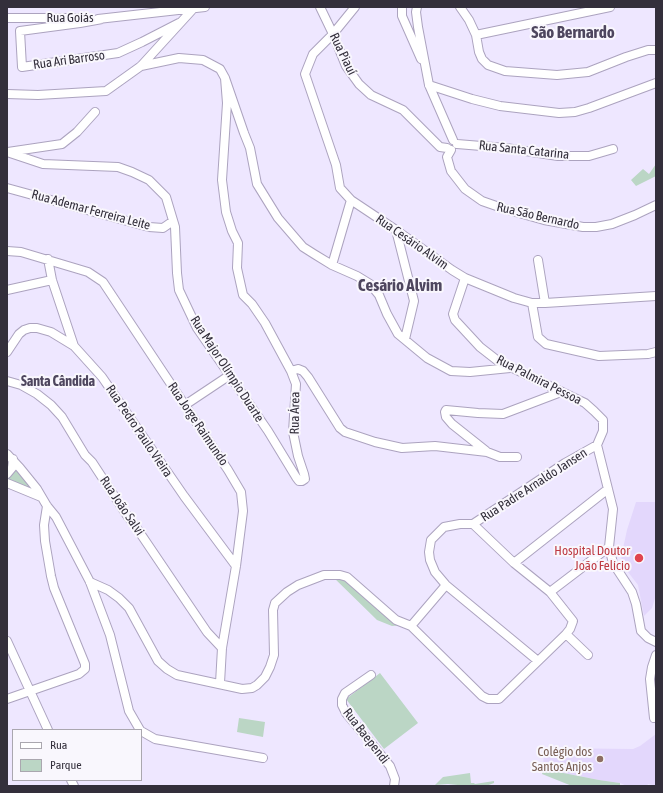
<!DOCTYPE html>
<meta charset="utf-8">
<style>
body{margin:0}
#map{position:relative;width:663px;height:793px;overflow:hidden;background:#eee7ff;font-family:"Asap Condensed",sans-serif}
canvas{display:block}
.frame{position:absolute;inset:0;border:8px solid #332f3b;pointer-events:none}
.legend{position:absolute;left:12px;top:729px;width:130px;height:52px;box-sizing:border-box;background:#f9f7fd;border:1px solid #aaa7af;margin:0;padding:5px 7px;list-style:none;font-size:12px;color:#332f3b}
.legend li{display:flex;align-items:center;gap:8px;height:20px}
.legend b{width:20px;border:1px solid #aaa7af}
</style>
<div id="map">
<canvas width="663" height="793"></canvas>
<div class="frame"></div>
<ul class="legend">
<li><b style="height:5px;background:#fff"></b>Rua</li>
<li><b style="height:11px;background:#bbd6c5"></b>Parque</li>
</ul>
</div>
<script>
const c = document.querySelector('canvas').getContext('2d');
c.lineJoin = 'round';
function fillPath(path, color) { c.fillStyle = color; c.fill(path, 'evenodd'); }
const toPath = rows => new Path2D(rows.map(r => 'M' + r).join(''));
function trace(path, color, width, dash) { c.strokeStyle = color; c.lineWidth = width; c.lineCap = dash ? 'butt' : 'round'; c.setLineDash(dash || []); c.stroke(path); }
function drawText(font, color, halo, rows, align = 'center') {
  c.font = font + ' "Asap Condensed",sans-serif'; c.lineWidth = 4; c.setLineDash([]); c.textBaseline = 'middle'; c.strokeStyle = halo; c.fillStyle = color; for (const [text, x, y, turn = 0] of rows) {
    c.save(); c.translate(x, y); c.rotate((+turn || 0) * Math.PI / 180); c.textAlign = isNaN(turn) ? turn : align; if (halo) c.strokeText(text, 0, 0); c.fillText(text, 0, 0); c.restore();
  }
}
fillPath(toPath([
 [636,502,656,502,656,595,652,608,644,616,638,585,621,563,622,553,627,530],
 [656,734,656,786,648,784,647,786,627,786,620,783,599,780,543,769,544,748,633,749,640,746]
]), '#e3d7fc');
fillPath(toPath([
 [656,164,656,176,636,186,631,180,643,169,649,174],
 [14,466,37,492,7,482,7,475],
 [331,575,340,575,406,625,392,626,377,620],
 [380,673,418,723,384,749,346,699],
 [239,718,265,722,263,737,237,732],
 [543,769,599,780,620,783,620,786,572,786,542,774],
 [470,773,471,783,474,783,475,784,494,781,494,783,486,786,467,786,448,784,435,785,443,777]
]), '#bbd6c5');
const minor = toPath([
 [320,7,333,34,346,66,359,84,371,95,403,110,440,147,447,148],
 [355,7,333,34,313,54,305,74,336,165,340,188,351,200,396,230,452,270,465,278,514,298,532,303,545,303,656,296],
 [402,7,402,16,421,59],
 [417,7,416,12,418,27,429,85,453,140],
 [460,7,469,20,476,35,479,52,482,59,488,65,505,71,557,75,588,72,626,57,648,50,656,50],
 [7,18,82,18],
 [98,19,205,7],
 [102,19,80,23,20,31,22,67,118,53,142,42,179,23],
 [476,35,610,7],
 [141,66,179,58,203,60,220,69,225,78,244,133,250,148,257,184,278,218,303,247,314,254,332,265,357,276,370,284,379,295,387,314,398,334,427,358,451,371,470,372,510,368],
 [429,85,472,99,500,106,559,113,575,112,589,108,656,83],
 [7,94,38,95,106,91,141,66,193,9],
 [457,144,506,148,558,156,589,156,613,149],
 [451,150,447,157,451,171,465,189,482,201,505,209,544,220,583,227,596,227,612,224,635,215,656,205],
 [7,152,43,164,118,167,132,172,149,180,166,197,175,227,177,273,179,290,197,328,268,431,296,477,299,481,302,481,305,479,304,474,298,456,293,432,296,384,291,371,265,323,252,304,243,295,237,268,238,243,232,231,226,212,222,180,227,103,225,78],
 [8,152,62,144,77,132,95,112],
 [7,188,149,227,163,228,173,221],
 [396,230,414,301,405,339],
 [7,251,21,252,88,272,103,282,228,470,241,492,243,511,236,566,222,648,220,683],
 [48,259,52,280,74,346],
 [538,260,545,303],
 [332,265,351,200],
 [465,278,453,314,455,320,480,347,498,361,585,403,594,411,603,420,603,431,597,445],
 [7,290,52,280],
 [532,303,538,337,546,344,599,356,648,354,656,352],
 [7,352,19,334,24,330,30,328,37,328,51,332,74,346,102,377,184,496,236,566],
 [291,371,298,369,303,371,308,377,340,428,345,432,375,442,402,448,435,446,487,452,500,457,517,457],
 [7,381,21,385,37,394,51,405,62,417,85,455,92,462,128,517,136,527,207,632,222,648],
 [185,405,230,375],
 [486,451,452,424,446,417,445,412,446,410,478,413,503,414,561,392],
 [7,454,20,468,37,489,47,506,56,517,90,582,110,635,129,711,140,730],
 [7,474,12,468,13,459],
 [7,483,41,497],
 [473,524,514,563,550,592,573,621,570,629,566,634,588,655],
 [514,563,608,489],
 [90,582,108,590,119,598,129,608,158,661,167,669,177,675,242,689,252,688,257,685,265,677,270,667,274,655,273,610,275,603,287,592,298,585,324,575,340,575,347,577,396,620,411,626,482,696,488,699,499,699,566,634],
 [550,592,609,547],
 [411,626,446,585],
 [7,641,48,730],
 [538,661,446,585,435,572,430,560,429,552,431,540,444,527,460,524,473,524,565,463,597,445,613,509,609,547,613,563,632,592,636,604,641,631,648,638,656,642],
 [371,675,345,693,342,699,342,705,346,713,390,766,395,779,394,786],
 [7,699,79,674,85,669,85,664,54,588,51,576,45,541,44,525,47,506],
 [654,718,650,679,652,667,656,655],
 [141,731,155,739,263,758],
 [71,780,74,786]
]);
trace(minor, '#aca3bf', 10);
trace(minor, '#fff', 8);
for (const [x, y, r, color] of [
 [639,558,5,"#e0444e"],
 [600,759,4,"#8d6e63"]
]) { const dot = new Path2D(); dot.arc(x, y, r, 0, 2 * Math.PI); c.fillStyle = color; c.fill(dot); trace(dot, '#f9f7fd', 1.5); }
drawText('13px', '#332f3b', '#f9f7fd', [
 ["Rua Goiás",70,18],
 ["Rua Piauí",343,54,64],
 ["Rua Ari Barroso",69,60,-8],
 ["Rua Santa Catarina",524,150,6],
 ["Rua Ademar Ferreira Leite",91,210,15],
 ["Rua São Bernardo",538,216,13],
 ["Rua Cesário Alvim",412,242,35],
 ["Rua Major Olímpio Duarte",227,369,57],
 ["Rua Palmira Pessoa",539,380,27],
 ["Rua Área",295,413,-89],
 ["Rua Jorge Raimundo",198,424,56],
 ["Rua Pedro Paulo Vieira",139,431,56],
 ["Rua Padre Arnaldo Jansen",534,485,-33],
 ["Rua João Salvi",122,506,56],
 ["Rua Baependi",366,736,52]
]);
drawText('13px', '#be3a42', '#f9f7fd', [
 ["Hospital Doutor",630,551],
 ["João Felício",630,566]
], 'right');
drawText('13px', '#785e54', '#f9f7fd', [
 ["Colégio dos",592,752],
 ["Santos Anjos",592,767]
], 'right');
drawText('bold 14px', '#4e465e', '#f9f7fd', [
 ["Santa Cândida",58,382]
]);
drawText('bold 17px', '#4e465e', '#f9f7fd', [
 ["São Bernardo",573,33],
 ["Cesário Alvim",400,286]
]);
</script>
